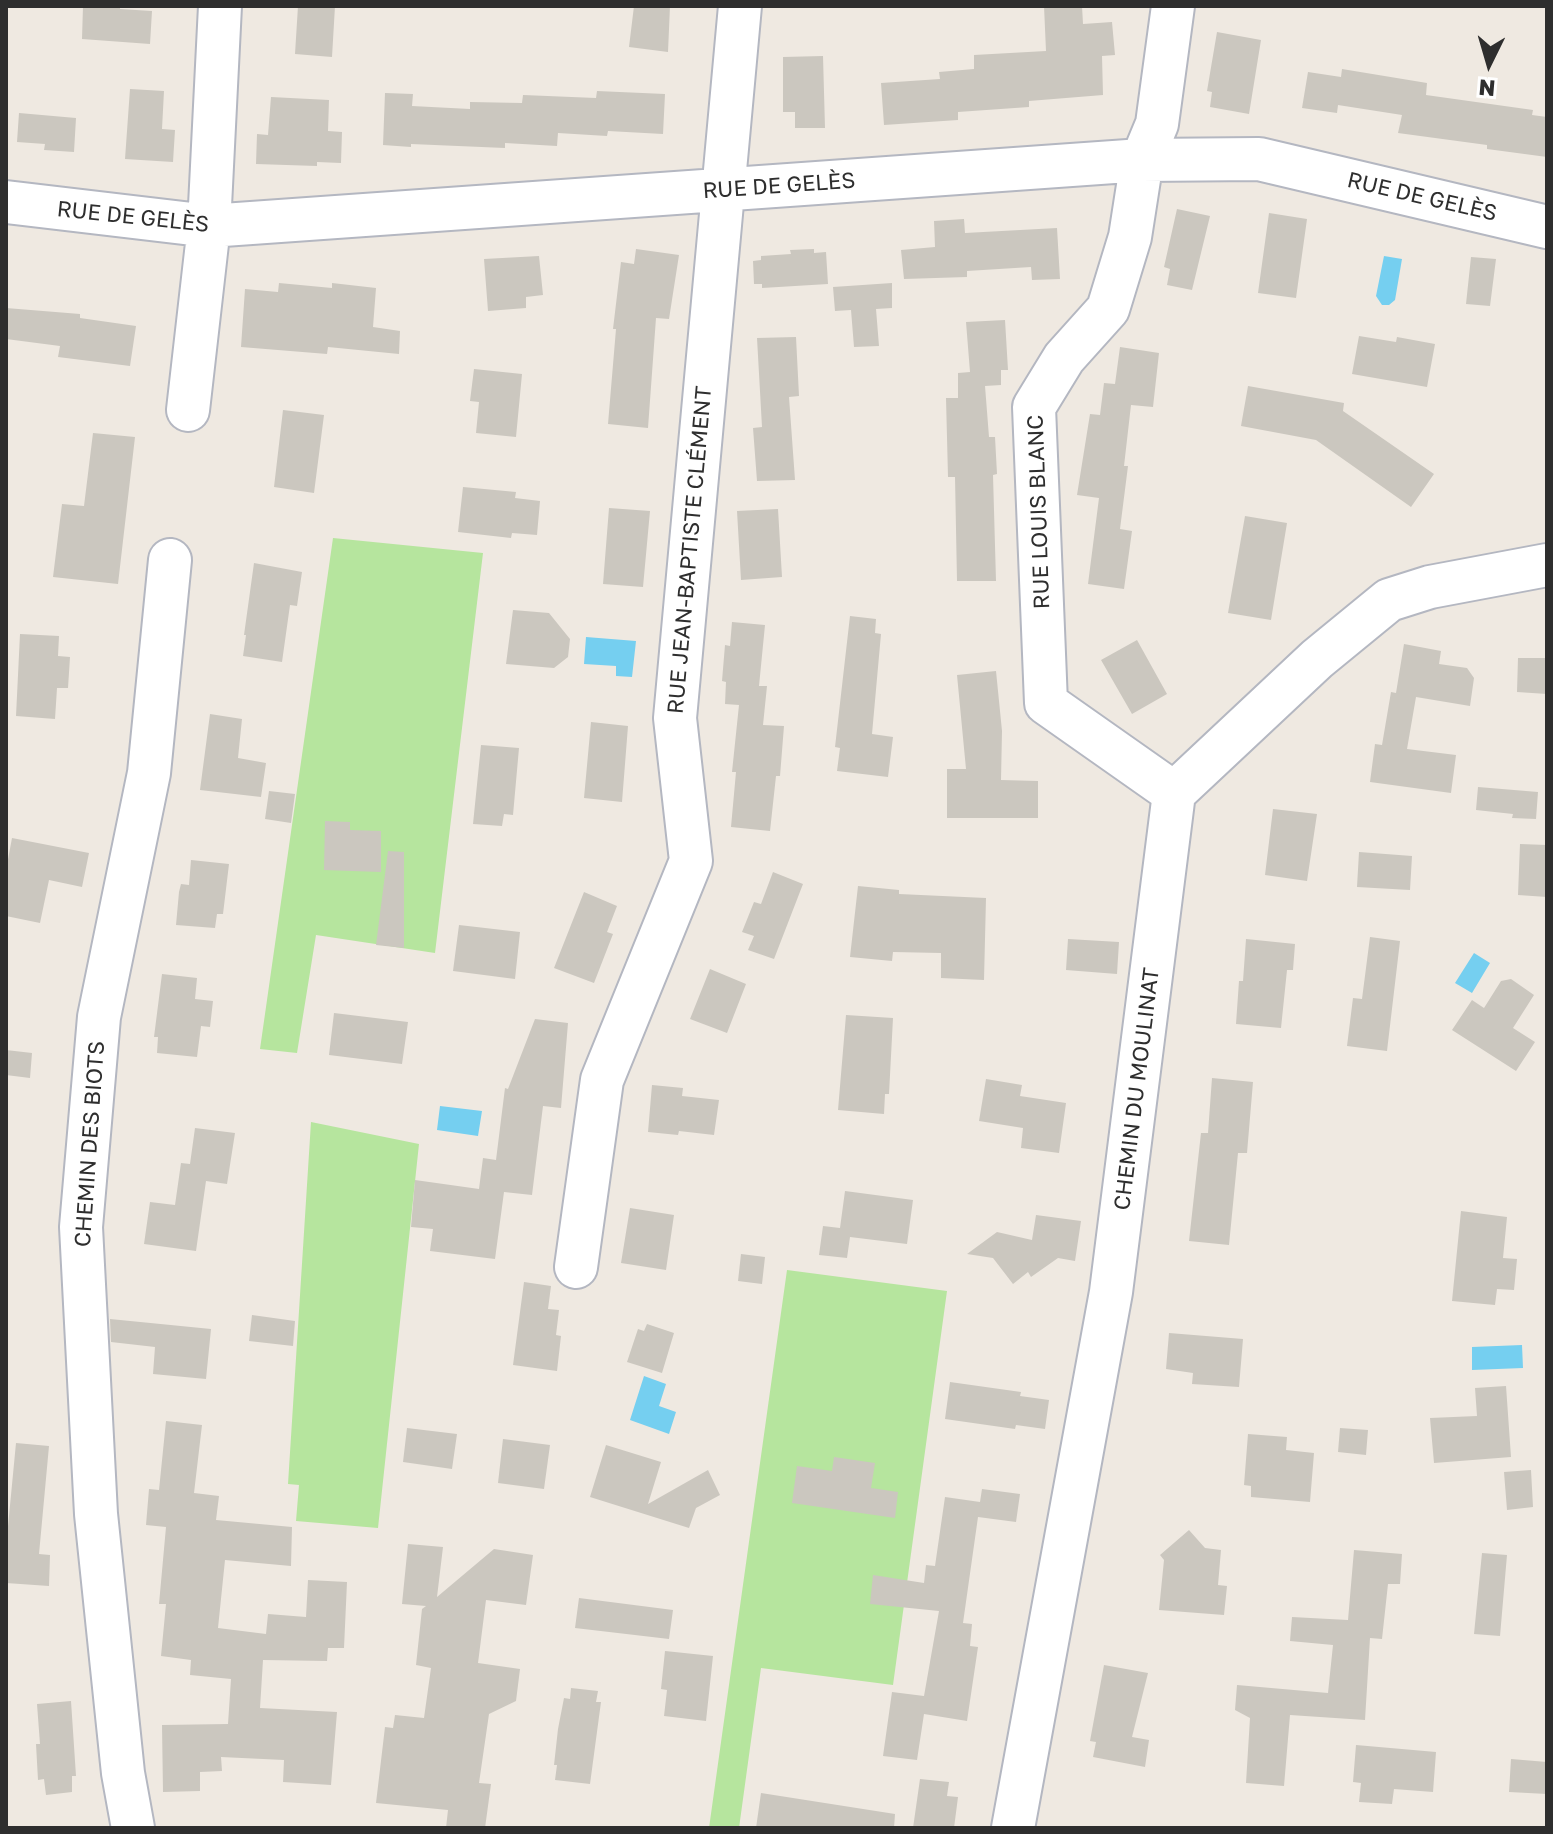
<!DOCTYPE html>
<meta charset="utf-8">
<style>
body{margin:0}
#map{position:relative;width:1553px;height:1834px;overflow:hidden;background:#efe9e1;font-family:"Golos Text",sans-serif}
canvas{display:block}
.frame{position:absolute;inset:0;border:8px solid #2e2e2e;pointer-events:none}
.north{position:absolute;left:1449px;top:24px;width:80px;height:80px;-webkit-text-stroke:6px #fff;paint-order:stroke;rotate:185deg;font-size:22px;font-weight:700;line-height:32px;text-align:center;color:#2e2e2e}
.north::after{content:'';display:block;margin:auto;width:28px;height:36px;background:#2e2e2e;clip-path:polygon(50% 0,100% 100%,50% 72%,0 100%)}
</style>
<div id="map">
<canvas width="1553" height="1834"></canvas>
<div class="frame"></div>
<div class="north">N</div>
</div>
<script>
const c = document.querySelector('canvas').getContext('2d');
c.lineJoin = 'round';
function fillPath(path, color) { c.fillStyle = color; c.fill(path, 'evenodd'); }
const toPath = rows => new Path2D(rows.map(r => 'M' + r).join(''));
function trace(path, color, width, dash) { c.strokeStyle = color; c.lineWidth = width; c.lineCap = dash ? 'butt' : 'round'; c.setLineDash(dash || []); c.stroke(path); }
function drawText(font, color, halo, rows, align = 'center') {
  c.font = font + ' "Golos Text",sans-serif'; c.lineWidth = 6; c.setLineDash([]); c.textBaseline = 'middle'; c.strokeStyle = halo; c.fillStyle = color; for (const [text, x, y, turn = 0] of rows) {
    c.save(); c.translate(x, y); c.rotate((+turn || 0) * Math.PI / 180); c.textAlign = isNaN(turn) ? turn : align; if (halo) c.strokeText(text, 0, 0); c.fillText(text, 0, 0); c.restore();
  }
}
fillPath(toPath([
 [333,538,483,553,435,953,316,935,297,1053,260,1049],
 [311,1122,419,1144,378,1528,296,1521,299,1485,288,1484],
 [787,1270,947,1291,893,1685,761,1668,739,1828,709,1828]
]), '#b6e59e');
fillPath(toPath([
 [1384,256,1402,259,1395,300,1389,305,1382,305,1376,296],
 [586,637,636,641,632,677,616,676,616,666,584,664],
 [1474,953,1490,963,1472,993,1455,983],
 [440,1106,482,1111,478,1136,437,1130],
 [1522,1345,1523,1368,1472,1370,1472,1347],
 [644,1376,666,1384,659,1406,676,1412,669,1434,630,1420]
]), '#75cff0');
fillPath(toPath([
 [83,6,120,6,120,9,152,11,150,44,82,39],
 [298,6,335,6,332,57,295,54],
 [634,6,670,6,668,52,629,47],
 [1044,6,1082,6,1083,24,1112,22,1115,55,1102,56,1103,95,1029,101,1029,107,958,112,958,120,884,125,881,83,940,79,939,72,974,69,974,55,1046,51],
 [1217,32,1261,40,1249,114,1210,107,1212,92,1207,91],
 [823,56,825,128,795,128,795,112,783,112,783,57],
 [1342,69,1427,83,1426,95,1533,110,1532,115,1547,117,1547,157,1487,149,1487,145,1398,133,1402,115,1338,105,1337,113,1302,108,1308,72,1341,77],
 [130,89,164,91,162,129,175,130,173,162,125,159],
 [597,91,665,94,663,134,608,131,607,136,558,133,557,146,505,143,505,148,411,144,411,147,383,145,385,93,413,94,412,106,470,109,470,102,522,103,523,95,596,98],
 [271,97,329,100,328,131,342,132,341,163,317,162,317,166,256,164,257,134,268,135],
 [19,113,76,118,74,152,44,150,45,144,17,142],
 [1177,209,1210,216,1192,290,1167,285,1170,269,1164,267],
 [1269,213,1307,219,1296,298,1258,293],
 [964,219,965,233,1057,228,1060,279,1032,280,1031,267,967,271,967,277,904,279,901,250,935,247,934,221],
 [636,249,679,255,669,319,656,318,648,428,608,424,616,329,613,329,621,262,634,264],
 [814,249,814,253,826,252,828,284,762,288,762,284,754,284,753,261,761,260,761,256,791,254,790,250],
 [539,256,543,295,526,297,526,308,488,311,484,259],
 [1471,257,1496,259,1490,306,1466,304],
 [279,283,332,288,332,283,376,288,373,327,400,331,399,354,328,347,327,354,241,347,245,289,278,292],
 [892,283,892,308,876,309,879,346,854,347,851,310,835,311,833,287],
 [6,308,80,314,80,318,136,326,130,366,58,357,60,346,6,339],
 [1005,320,1008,370,1001,370,1001,385,985,386,989,437,995,437,997,474,993,475,996,581,957,581,955,477,948,477,946,398,958,398,958,373,970,372,966,322],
 [1359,336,1396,342,1397,337,1435,344,1427,387,1352,374],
 [796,337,799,396,789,397,795,480,757,481,753,428,762,427,757,338],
 [1120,347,1159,353,1153,407,1131,405,1124,466,1128,466,1120,529,1132,531,1124,589,1088,584,1099,498,1077,495,1090,414,1100,415,1104,383,1115,384],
 [474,369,522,374,516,437,476,433,479,402,470,401],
 [1248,386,1344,403,1343,411,1434,474,1411,507,1316,440,1241,426],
 [283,410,324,415,314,493,274,487],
 [93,433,135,437,118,584,53,577,62,504,84,506],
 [463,487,516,492,515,498,540,501,537,535,512,533,511,538,458,532],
 [609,508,650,511,643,587,603,584],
 [778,509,782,577,741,580,737,511],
 [1245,516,1287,523,1271,620,1228,613],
 [254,563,302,572,297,606,290,605,282,662,243,656,246,635,244,635],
 [513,610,549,613,570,639,568,657,554,668,506,664],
 [850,616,876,619,875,633,881,634,872,734,893,737,888,777,837,771,840,748,835,747],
 [732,622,765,625,759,686,767,686,763,725,784,726,780,776,776,776,770,831,731,827,736,772,732,772,739,705,725,704,726,682,722,681,725,645,730,646],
 [20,634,59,636,58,656,70,657,68,688,57,688,55,719,16,716],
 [1137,640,1167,694,1132,714,1101,660],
 [1404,644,1441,651,1439,664,1467,668,1474,678,1470,706,1416,697,1407,749,1456,755,1451,793,1370,782,1375,744,1382,745,1391,692,1396,693],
 [1518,658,1547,658,1547,694,1517,692],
 [996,671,1002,731,1001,780,1038,781,1038,818,947,818,947,769,966,769,957,675],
 [210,714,242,719,238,758,266,763,261,797,200,790],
 [591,722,628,726,622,802,584,798],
 [481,745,519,748,513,815,504,814,502,826,473,824],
 [1478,787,1538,792,1536,819,1512,818,1513,814,1476,810],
 [269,791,295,794,291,823,265,819],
 [1273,809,1317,814,1307,881,1265,875],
 [325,821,350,822,350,830,381,831,381,872,324,870],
 [12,838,89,853,82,887,49,880,40,923,6,916,6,870],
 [1520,844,1547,845,1547,897,1518,895],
 [388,851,404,852,404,948,376,945],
 [1359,852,1412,856,1410,890,1357,887],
 [191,860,229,864,223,914,217,914,215,928,176,925,179,892,181,884,189,885],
 [773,872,803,884,774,959,748,950,754,936,742,932,754,902,761,904],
 [858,886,899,890,899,894,986,898,984,980,941,978,941,953,893,952,892,961,850,957],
 [584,892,617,906,607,932,613,934,594,983,554,968],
 [459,925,520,932,515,979,453,971],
 [1370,937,1400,941,1387,1051,1347,1046,1353,998,1362,999],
 [1068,939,1119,942,1117,974,1066,970],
 [1246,939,1295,944,1293,970,1287,970,1281,1028,1236,1024,1239,981,1243,981],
 [710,969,746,984,727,1033,690,1019],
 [162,974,197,978,195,999,213,1001,210,1027,201,1026,197,1057,157,1053,158,1037,154,1037],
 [1511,979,1534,995,1513,1028,1535,1042,1516,1071,1452,1030,1472,1000,1484,1008,1501,981],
 [334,1013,408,1022,402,1064,329,1055],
 [846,1015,893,1018,889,1094,885,1094,884,1114,838,1110],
 [535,1019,568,1023,561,1108,543,1106,532,1195,504,1192,495,1259,430,1251,433,1229,411,1227,415,1180,479,1189,483,1158,496,1160,505,1088,508,1089],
 [6,1050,32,1053,30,1078,6,1075],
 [1212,1078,1253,1082,1247,1153,1238,1153,1229,1245,1189,1241,1201,1133,1208,1133],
 [986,1079,1022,1085,1020,1096,1066,1103,1059,1153,1021,1148,1023,1128,979,1121],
 [652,1085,683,1088,682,1096,719,1100,714,1135,679,1131,678,1135,648,1132],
 [195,1128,235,1133,227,1184,206,1181,196,1251,144,1244,150,1202,175,1205,181,1163,190,1164],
 [845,1191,913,1200,907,1244,850,1237,847,1258,819,1255,823,1226,840,1228],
 [630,1208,674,1215,666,1270,621,1263],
 [1461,1211,1507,1217,1503,1258,1517,1259,1514,1290,1497,1289,1495,1305,1452,1301],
 [1036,1215,1081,1221,1075,1261,1058,1258,1031,1277,1028,1272,1013,1284,993,1258,967,1254,997,1232,1032,1240],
 [741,1254,765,1257,762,1284,738,1281],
 [524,1282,551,1286,548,1309,559,1310,556,1335,561,1336,557,1371,513,1365],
 [252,1315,295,1321,293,1346,249,1341],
 [110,1319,211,1329,206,1379,153,1374,155,1347,111,1342],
 [647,1324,674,1333,662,1373,627,1362,638,1329,644,1331],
 [1169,1333,1243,1339,1239,1387,1192,1384,1193,1373,1166,1369],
 [950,1382,1021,1392,1020,1396,1049,1400,1045,1429,1016,1425,1015,1429,945,1419],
 [1506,1386,1511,1457,1434,1463,1430,1418,1477,1416,1475,1388],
 [166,1421,202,1425,194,1493,219,1496,216,1520,292,1527,291,1566,225,1560,218,1628,266,1634,268,1614,306,1617,308,1580,347,1582,344,1648,328,1648,327,1661,263,1660,260,1708,337,1712,331,1785,283,1782,284,1760,221,1757,222,1771,200,1772,200,1791,163,1792,162,1725,228,1724,231,1679,190,1675,191,1660,161,1656,166,1604,159,1604,166,1527,146,1525,149,1489,159,1490],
 [407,1428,457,1434,452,1469,403,1462],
 [1340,1428,1368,1430,1366,1455,1338,1452],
 [1248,1434,1287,1437,1286,1450,1314,1453,1310,1502,1251,1497,1251,1486,1244,1485],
 [503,1439,550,1445,544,1489,498,1483],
 [16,1443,49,1446,39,1554,50,1555,49,1586,6,1583,6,1547],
 [606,1445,661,1462,648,1504,708,1470,720,1495,696,1508,689,1528,590,1497],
 [834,1457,875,1463,871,1488,898,1492,895,1518,792,1503,797,1466,832,1471],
 [1531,1470,1533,1507,1507,1510,1504,1472],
 [982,1489,1020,1494,1016,1522,978,1517,963,1623,972,1624,970,1646,978,1647,967,1721,924,1714,917,1760,883,1756,892,1692,924,1696,939,1611,870,1604,873,1575,924,1583,926,1565,935,1566,945,1497,980,1502],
 [1189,1530,1205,1548,1221,1550,1218,1585,1227,1586,1224,1615,1159,1610,1164,1560,1160,1555],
 [408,1544,443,1547,437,1597,494,1549,533,1555,526,1605,486,1600,478,1663,520,1669,516,1701,489,1714,479,1783,491,1784,485,1828,446,1828,448,1810,376,1803,385,1727,393,1728,395,1715,424,1718,431,1668,416,1665,422,1609,426,1606,402,1604],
 [1354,1550,1402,1554,1400,1584,1388,1584,1382,1639,1370,1638,1365,1720,1290,1715,1284,1786,1246,1783,1250,1718,1235,1710,1237,1685,1328,1693,1333,1645,1290,1641,1292,1617,1348,1620],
 [1482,1553,1507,1555,1500,1636,1474,1634],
 [579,1598,673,1610,669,1639,575,1628],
 [665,1651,713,1656,706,1721,664,1716,667,1690,661,1689],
 [1104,1665,1148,1673,1132,1737,1149,1740,1145,1767,1093,1757,1096,1742,1090,1741],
 [571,1688,598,1691,596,1702,601,1702,590,1784,555,1780,557,1765,554,1765,558,1729,564,1698,570,1699],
 [71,1701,76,1776,72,1776,72,1792,46,1795,44,1779,38,1780,36,1744,40,1744,37,1704],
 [1356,1745,1436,1752,1433,1792,1394,1789,1392,1804,1359,1802,1361,1783,1353,1782],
 [1511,1759,1547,1762,1547,1794,1509,1792],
 [920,1779,949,1782,947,1796,958,1797,954,1828,913,1828],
 [761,1793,895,1814,894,1828,756,1828]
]), '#cbc7bf');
const minor = toPath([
 [1173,6,1157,124,1142,160,1130,237,1108,309,1064,358,1034,407,1046,703,1174,793],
 [6,202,209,226,1142,160,1259,159,1547,227],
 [188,410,209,226,220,6],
 [576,1267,602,1080,691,861,675,718,740,6],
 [133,1828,123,1773,96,1514,81,1227,99,1017,149,773,170,560],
 [1013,1828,1111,1292,1174,793,1317,659,1389,600,1430,587,1547,565]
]);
trace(minor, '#b4b7c1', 46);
trace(minor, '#fff', 42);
drawText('22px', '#2e2e2e', '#fff', [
 ["RUE DE GELÈS",779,186,-4],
 ["RUE DE GELÈS",1422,197,13],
 ["RUE DE GELÈS",133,217,6],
 ["RUE LOUIS BLANC",1039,512,-92],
 ["RUE JEAN-BAPTISTE CLÉMENT",690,550,-85],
 ["CHEMIN DU MOULINAT",1137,1089,-83],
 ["CHEMIN DES BIOTS",90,1144,-86]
]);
</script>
